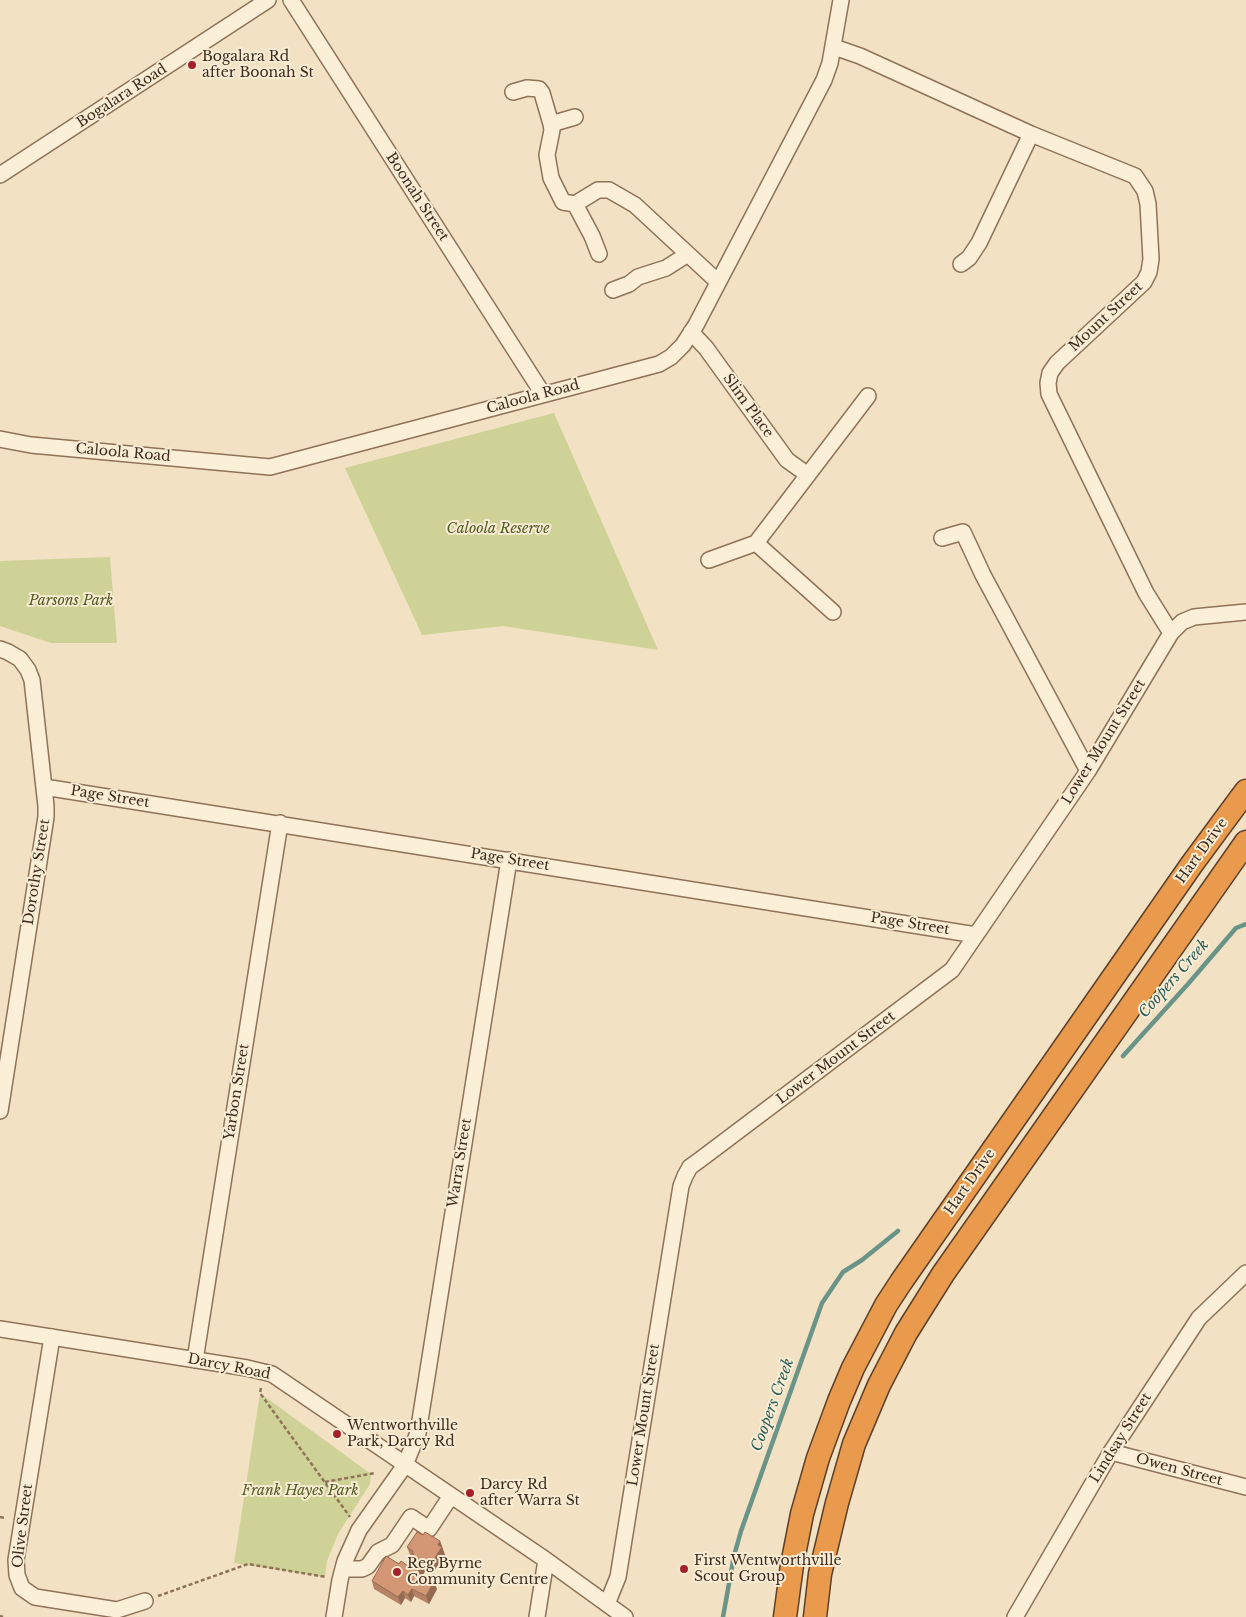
<!DOCTYPE html>
<style>
body{margin:0}
canvas{display:block;background:#f2e1c3}
</style>
<canvas width="1246" height="1617"></canvas>
<script>
const c = document.querySelector('canvas').getContext('2d');
c.lineJoin = 'round';
function fillPath(path, color) { c.fillStyle = color; c.fill(path, 'evenodd'); }
const toPath = rows => new Path2D(rows.map(r => 'M' + r).join(''));
function trace(path, color, width, dash) { c.strokeStyle = color; c.lineWidth = width; c.lineCap = dash ? 'butt' : 'round'; c.setLineDash(dash || []); c.stroke(path); }
function drawText(font, color, halo, rows, align = 'center') {
  c.font = font + ' "Libre Baskerville",serif'; c.lineWidth = 4; c.setLineDash([]); c.textBaseline = 'middle'; c.strokeStyle = halo; c.fillStyle = color; for (const [text, x, y, turn = 0] of rows) {
    c.save(); c.translate(x, y); c.rotate((+turn || 0) * Math.PI / 180); c.textAlign = isNaN(turn) ? turn : align; if (halo) c.strokeText(text, 0, 0); c.fillText(text, 0, 0); c.restore();
  }
}
fillPath(toPath([
 [554,413,658,650,503,626,422,635,345,468],
 [110,557,117,643,51,643,0,626,0,561],
 [260,1393,371,1474,370,1484,338,1534,327,1561,325,1577,234,1563]
]), '#cfd296');
trace(toPath([
 [1123,1056,1188,984,1236,928,1246,924],
 [723,1617,734,1556,741,1531,822,1303,843,1272,862,1260,898,1231]
]), '#6b9488', 4.5);
const minor = toPath([
 [291,0,543,394],
 [834,47,860,56,1031,134,1135,176,1145,191,1148,204,1151,259,1149,272,1144,282,1057,363,1050,373,1048,383,1049,394,1146,593,1171,633],
 [513,92,527,88,539,89,542,93,551,124],
 [575,117,551,124,552,130,547,155,551,178,563,202,575,204],
 [0,175,268,0],
 [599,254,592,236,575,204,598,190,609,190,635,205,718,282],
 [961,264,969,258,979,243,1031,134],
 [613,290,629,284,638,277,666,268,688,254],
 [691,332,706,348,787,460,808,475],
 [0,439,31,445,270,467,659,364,671,357,683,345,696,325,824,80,830,63,841,0],
 [942,538,963,532,983,575,1088,771],
 [756,543,833,612],
 [709,560,756,543,868,396],
 [0,649,8,652,20,659,28,670,32,680,46,806,46,817,0,1111],
 [44,787,976,935],
 [0,1329,247,1368,272,1374,546,1560,625,1617],
 [52,1337,16,1560,17,1575,22,1588,35,1597,117,1610,145,1601],
 [195,1360,280,823],
 [1111,1452,1246,1487],
 [343,1569,362,1569,368,1566,378,1552,392,1545,411,1517,429,1529,451,1496],
 [607,1604,618,1577,681,1186,685,1176,690,1167,701,1159,952,970,1088,771,1171,633,1182,622,1194,617,1246,612],
 [334,1617,340,1580,345,1561,359,1530,405,1465,418,1433,509,860],
 [537,1617,546,1560],
 [1015,1617,1111,1452,1199,1318,1246,1273]
]);
const highway = toPath([
 [785,1617,792,1565,802,1514,818,1458,839,1401,853,1368,886,1305,901,1282,1192,864,1246,791],
 [815,1617,820,1574,837,1503,854,1444,879,1385,906,1333,943,1274,1246,842]
]);
trace(minor, '#8f7258', 18);
trace(highway, '#5c402c', 25);
trace(toPath([
 [261,1388,260,1393,350,1517],
 [325,1482,375,1473],
 [0,1517,5,1518],
 [158,1596,248,1564,326,1577],
 [0,1616,3,1617]
]), '#8f7258', 2.5, [4, 2.5]);
trace(minor, '#fcefd7', 15);
trace(highway, '#e99a4c', 22);
fillPath(toPath([
 [440,1541,445,1555,434,1571,427,1568,423,1575,437,1589,429,1604,414,1596,411,1602,405,1598,401,1605,374,1589,372,1581,399,1564,408,1566,413,1556,410,1555,407,1547]
]), '#b68265');
fillPath(toPath([
 [440,1541,445,1555,434,1571,431,1564],
 [424,1560,427,1568,420,1579,418,1572],
 [434,1582,437,1589,429,1604,426,1596],
 [412,1589,414,1596,411,1602,408,1595],
 [403,1591,405,1598,401,1605,398,1597]
]), '#946a52');
const building = toPath([
 [417,1532,423,1535,425,1532,440,1541,438,1545,442,1547,431,1564,424,1560,418,1572,434,1582,426,1596,412,1589,408,1595,403,1591,398,1597,372,1581,386,1556,399,1564,401,1561,408,1566,414,1554,412,1553,413,1551,407,1547,417,1532]
]);
fillPath(building, '#d49775');
trace(building, '#946a52', 1);
for (const [x, y, r, color] of [
 [192,65,5,"#a4212a"],
 [337,1434,5,"#a4212a"],
 [470,1493,5,"#a4212a"],
 [684,1569,5,"#a4212a"],
 [397,1572,5,"#a4212a"]
]) { const dot = new Path2D(); dot.arc(x, y, r, 0, 2 * Math.PI); c.fillStyle = color; c.fill(dot); trace(dot, '#f9ecd4', 2); }
drawText('14px', '#3d2b1d', '#f9ecd4', [
 ["Bogalara Rd",202,57],
 ["after Boonah St",202,73],
 ["Wentworthville",347,1426],
 ["Park, Darcy Rd",347,1442],
 ["Darcy Rd",480,1485],
 ["after Warra St",480,1501],
 ["First Wentworthville",694,1561],
 ["Scout Group",694,1577],
 ["Reg Byrne",407,1564],
 ["Community Centre",407,1580]
], 'left');
drawText('14px', '#3d2b1d', '#f9ecd4', [
 ["Bogalara Road",122,96,-33],
 ["Boonah Street",417,197,57],
 ["Mount Street",1106,317,-43],
 ["Caloola Road",533,397,-15],
 ["Slim Place",748,406,54],
 ["Caloola Road",123,453,5],
 ["Lower Mount Street",1104,742,-58],
 ["Page Street",110,797,9],
 ["Hart Drive",1202,851,-54],
 ["Page Street",510,860,9],
 ["Dorothy Street",37,872,-81],
 ["Page Street",910,924,9],
 ["Lower Mount Street",836,1058,-37],
 ["Yarbon Street",237,1092,-81],
 ["Warra Street",460,1163,-81],
 ["Hart Drive",970,1182,-55],
 ["Darcy Road",229,1367,11],
 ["Lower Mount Street",644,1415,-81],
 ["Lindsay Street",1121,1438,-58],
 ["Owen Street",1179,1470,15],
 ["Olive Street",23,1526,-83]
]);
drawText('italic 14px', '#515c22', '#f9ecd4', [
 ["Caloola Reserve",498,529],
 ["Parsons Park",71,601],
 ["Frank Hayes Park",300,1491]
]);
drawText('italic 15px', '#2b5e58', '#f9ecd4', [
 ["Coopers Creek",1174,979,-49],
 ["Coopers Creek",773,1405,-70]
]);
</script>
